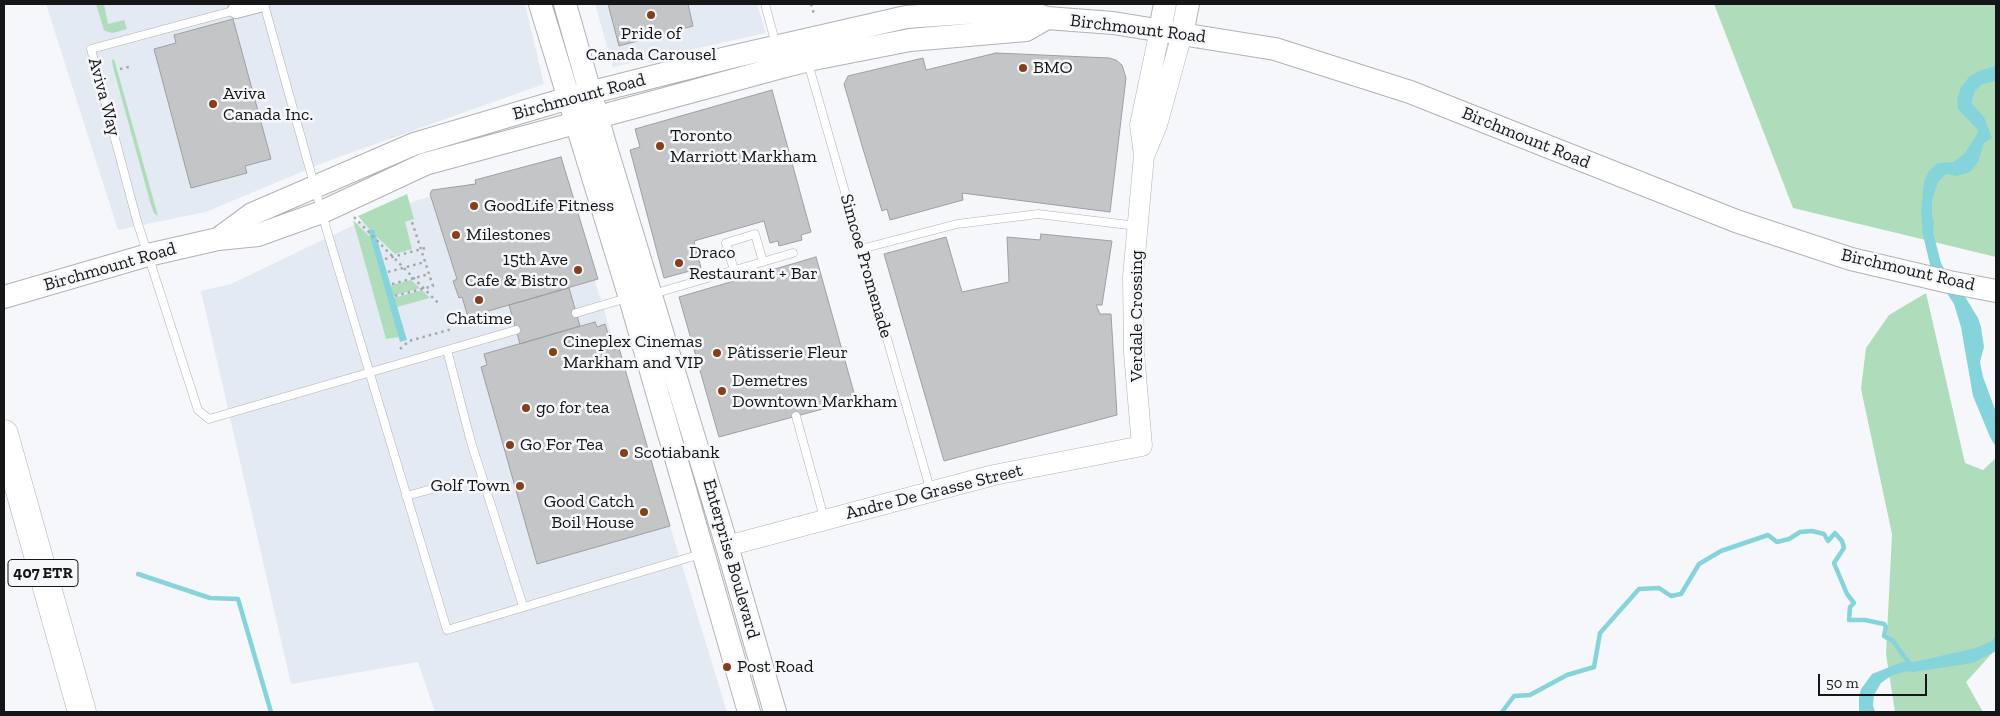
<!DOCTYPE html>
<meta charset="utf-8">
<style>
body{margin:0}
#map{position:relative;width:2000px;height:716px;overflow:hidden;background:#f6f7fa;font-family:"Zilla Slab",serif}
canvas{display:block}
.frame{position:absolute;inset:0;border:5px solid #151617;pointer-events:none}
.scale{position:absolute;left:1818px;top:674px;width:109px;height:22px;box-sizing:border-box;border:2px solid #151617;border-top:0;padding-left:6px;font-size:15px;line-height:18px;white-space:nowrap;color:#151617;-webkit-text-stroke:4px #f6f7fa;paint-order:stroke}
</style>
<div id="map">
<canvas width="2000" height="716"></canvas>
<div class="frame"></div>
<div class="scale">50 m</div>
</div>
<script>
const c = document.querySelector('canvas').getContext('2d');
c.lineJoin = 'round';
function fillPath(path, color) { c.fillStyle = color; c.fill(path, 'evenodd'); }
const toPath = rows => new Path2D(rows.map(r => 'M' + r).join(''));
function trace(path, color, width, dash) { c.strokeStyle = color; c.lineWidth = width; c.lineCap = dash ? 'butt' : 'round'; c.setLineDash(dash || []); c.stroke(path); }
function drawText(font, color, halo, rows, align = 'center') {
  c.font = font + ' "Zilla Slab",serif'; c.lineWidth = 5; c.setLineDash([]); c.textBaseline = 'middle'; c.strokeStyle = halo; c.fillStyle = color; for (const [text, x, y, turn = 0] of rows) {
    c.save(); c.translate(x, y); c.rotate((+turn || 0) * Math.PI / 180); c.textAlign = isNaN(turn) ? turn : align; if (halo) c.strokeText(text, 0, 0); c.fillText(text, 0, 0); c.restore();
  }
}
fillPath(toPath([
 [46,4,525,4,544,84,325,162,206,212,118,230],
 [595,4,757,4,766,33,613,67],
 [557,157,727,712,435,712,418,662,291,684,201,291,231,284,383,211]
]), '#e4eaf3');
fillPath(toPath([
 [96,4,104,4,108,24,124,20,127,29,113,33,108,32,104,30],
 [1714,4,1996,4,1996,257,1793,208],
 [114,59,158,216,154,213,151,205,113,67,112,60],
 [407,194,414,219,405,222,412,249,395,254,376,236,374,229,370,230,358,216],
 [353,220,370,237,399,337,386,339],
 [411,280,420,288,393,296,391,285],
 [422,290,430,298,397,307,394,298],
 [1926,293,1965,463,1983,470,1996,458,1996,649,1966,682,1983,712,1895,712,1886,654,1892,534,1861,389,1866,348,1889,315]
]), '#afddbb');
fillPath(toPath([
 [1996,66,1996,81,1982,84,1975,91,1972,100,1972,104,1984,117,1992,138,1984,143,1978,162,1970,172,1957,176,1946,174,1938,182,1932,200,1932,216,1934,223,1933,232,1941,263,1953,285,1964,295,1978,318,1981,327,1984,347,1980,362,1983,377,1996,412,1996,447,1990,437,1973,396,1961,327,1954,304,1931,269,1923,235,1921,212,1924,181,1929,171,1938,163,1954,162,1965,153,1977,134,1978,130,1958,109,1957,100,1961,87,1970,76,1979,71],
 [374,229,407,340,400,342,368,230],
 [1996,634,1996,651,1973,663,1913,672,1906,671,1891,676,1881,683,1874,695,1873,705,1875,712,1859,712,1859,698,1861,689,1872,674,1902,662,1909,663,1976,648,1992,641]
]), '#85d4dc');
trace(toPath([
 [138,574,210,598,238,599,271,712],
 [1502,712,1514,696,1530,695,1567,675,1594,667,1600,633,1639,589,1659,588,1671,596,1681,594,1699,564,1721,551,1768,535,1777,542,1789,539,1800,532,1812,531,1824,534,1828,541,1835,533,1842,541,1844,548,1834,563,1847,594,1854,603,1850,607,1849,620,1865,620,1884,624,1886,627,1884,636,1893,641,1909,663,1908,668]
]), '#85d4dc', 4.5);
const building = toPath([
 [608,4,688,4,693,26,619,46,608,4],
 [233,19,271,159,245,166,247,173,191,188,154,49,176,43,174,35,233,19],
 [996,53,1109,58,1116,60,1122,65,1126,78,1110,212,962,193,963,200,890,220,887,209,882,211,863,149,844,84,848,76,923,58,926,70,996,53],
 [772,90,811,232,801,235,802,240,779,246,778,241,770,243,764,221,694,241,701,268,664,278,630,150,640,147,635,129,772,90],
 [561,157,598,279,468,317,462,297,459,298,453,281,457,279,430,194,432,190,476,184,475,180,561,157],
 [1041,234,1112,241,1102,305,1096,305,1100,314,1111,314,1117,415,944,461,884,254,946,237,962,292,1009,282,1007,237,1040,240,1041,234],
 [816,257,856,400,719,437,679,297,816,257],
 [569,288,580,326,520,344,509,305,569,288],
 [595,322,597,327,605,324,613,350,619,348,670,526,537,564,481,367,487,365,484,354,595,322]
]);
fillPath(building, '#c3c5c7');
trace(building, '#9e9fa2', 1);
const service = toPath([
 [264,4,327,231,447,630,701,554],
 [765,4,776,45],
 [236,10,91,49,137,221,198,410,209,419,447,350,471,442,523,606],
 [808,63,931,492],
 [861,249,957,224,1038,214,1137,226],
 [752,265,755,274],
 [734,270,726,243,755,234,763,262],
 [653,294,793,253],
 [576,313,627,298],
 [447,350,516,330],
 [796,416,824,518],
 [406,496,462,481]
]);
const minor = toPath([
 [236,10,259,4]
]);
const tertiary = toPath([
 [1145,154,1157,125,1182,34],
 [727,546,994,475,1142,446,1134,353,1133,277,1144,155,1140,125,1160,30]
]);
const secondary = toPath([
 [540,4,630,298,749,712],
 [565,4,604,141,727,546,775,712],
 [1160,30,1165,4],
 [1182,34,1188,4],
 [218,239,252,214,414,144,569,98,731,57,906,17,1022,9,1047,18,1113,23,1275,49,1410,92,1736,221,1851,259,1949,282,1996,291],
 [4,297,148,255,218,239,258,235,322,212,425,164,782,67,813,59,910,40,1026,30,1047,18]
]);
const motorway = toPath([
 [4,434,82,712]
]);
trace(service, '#b1b2b5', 9);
trace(minor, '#b1b2b5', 18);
trace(tertiary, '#b1b2b5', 21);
trace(secondary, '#b1b2b5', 24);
trace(motorway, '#b1b2b5', 29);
trace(toPath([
 [811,4,814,14],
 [120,69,129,67],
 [354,217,440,305],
 [385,259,429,247],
 [388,272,425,262],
 [392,284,429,274],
 [395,296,433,286,412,222],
 [400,349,409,341,452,329]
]), '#a7a8aa', 2.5, [2.5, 4]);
trace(service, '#fff', 8);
trace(minor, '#fff', 16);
trace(tertiary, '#fff', 20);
trace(secondary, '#fff', 22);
trace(motorway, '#fff', 28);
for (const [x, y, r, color] of [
 [651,15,5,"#853f1b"],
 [1023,68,5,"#853f1b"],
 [213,104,5,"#853f1b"],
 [660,146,5,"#853f1b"],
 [474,206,5,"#853f1b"],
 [456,235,5,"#853f1b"],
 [679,263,5,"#853f1b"],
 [578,270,5,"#853f1b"],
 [479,300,5,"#853f1b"],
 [553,352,5,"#853f1b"],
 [717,353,5,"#853f1b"],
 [722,391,5,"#853f1b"],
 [526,408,5,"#853f1b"],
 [510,445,5,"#853f1b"],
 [624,453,5,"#853f1b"],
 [520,486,5,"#853f1b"],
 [644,512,5,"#853f1b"],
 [727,667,5,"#853f1b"]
]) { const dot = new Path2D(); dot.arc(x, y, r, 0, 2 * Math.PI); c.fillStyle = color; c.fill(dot); trace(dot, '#f6f7fa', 2); }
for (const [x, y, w] of [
 [43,573,70]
]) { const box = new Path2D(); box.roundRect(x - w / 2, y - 13.5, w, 27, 4); c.fillStyle = '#f6f7fa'; c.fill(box); trace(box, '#151617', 1); }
drawText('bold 16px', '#151617', null, [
 ["407 ETR",43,573]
]);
drawText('18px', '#151617', '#f6f7fa', [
 ["Birchmount Road",1138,29,7],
 ["Aviva Way",104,97,75],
 ["Birchmount Road",579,97,-15],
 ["Birchmount Road",1526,138,22],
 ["Simcoe Promenade",866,266,74],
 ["Birchmount Road",110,267,-16],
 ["Birchmount Road",1908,270,13],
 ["Verdale Crossing",1137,316,-90],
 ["Andre De Grasse Street",934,492,-14],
 ["Enterprise Boulevard",731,559,74]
]);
drawText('18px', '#151617', '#f6f7fa', [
 ["Pride of",651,34,"center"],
 ["Canada Carousel",651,55,"center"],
 ["BMO",1033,68],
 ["Aviva",223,94],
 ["Canada Inc.",223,115],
 ["Toronto",670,136],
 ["Marriott Markham",670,157],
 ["GoodLife Fitness",484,206],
 ["Milestones",466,235],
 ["Draco",689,253],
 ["Restaurant + Bar",689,274],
 ["15th Ave",568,260,"right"],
 ["Cafe & Bistro",568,281,"right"],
 ["Chatime",479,319,"center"],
 ["Cineplex Cinemas",563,342],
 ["Markham and VIP",563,363],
 ["Pâtisserie Fleur",727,353],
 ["Demetres",732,381],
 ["Downtown Markham",732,402],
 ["go for tea",536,408],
 ["Go For Tea",520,445],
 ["Scotiabank",634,453],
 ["Golf Town",510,486,"right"],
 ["Good Catch",634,502,"right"],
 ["Boil House",634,523,"right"],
 ["Post Road",737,667]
], 'left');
</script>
